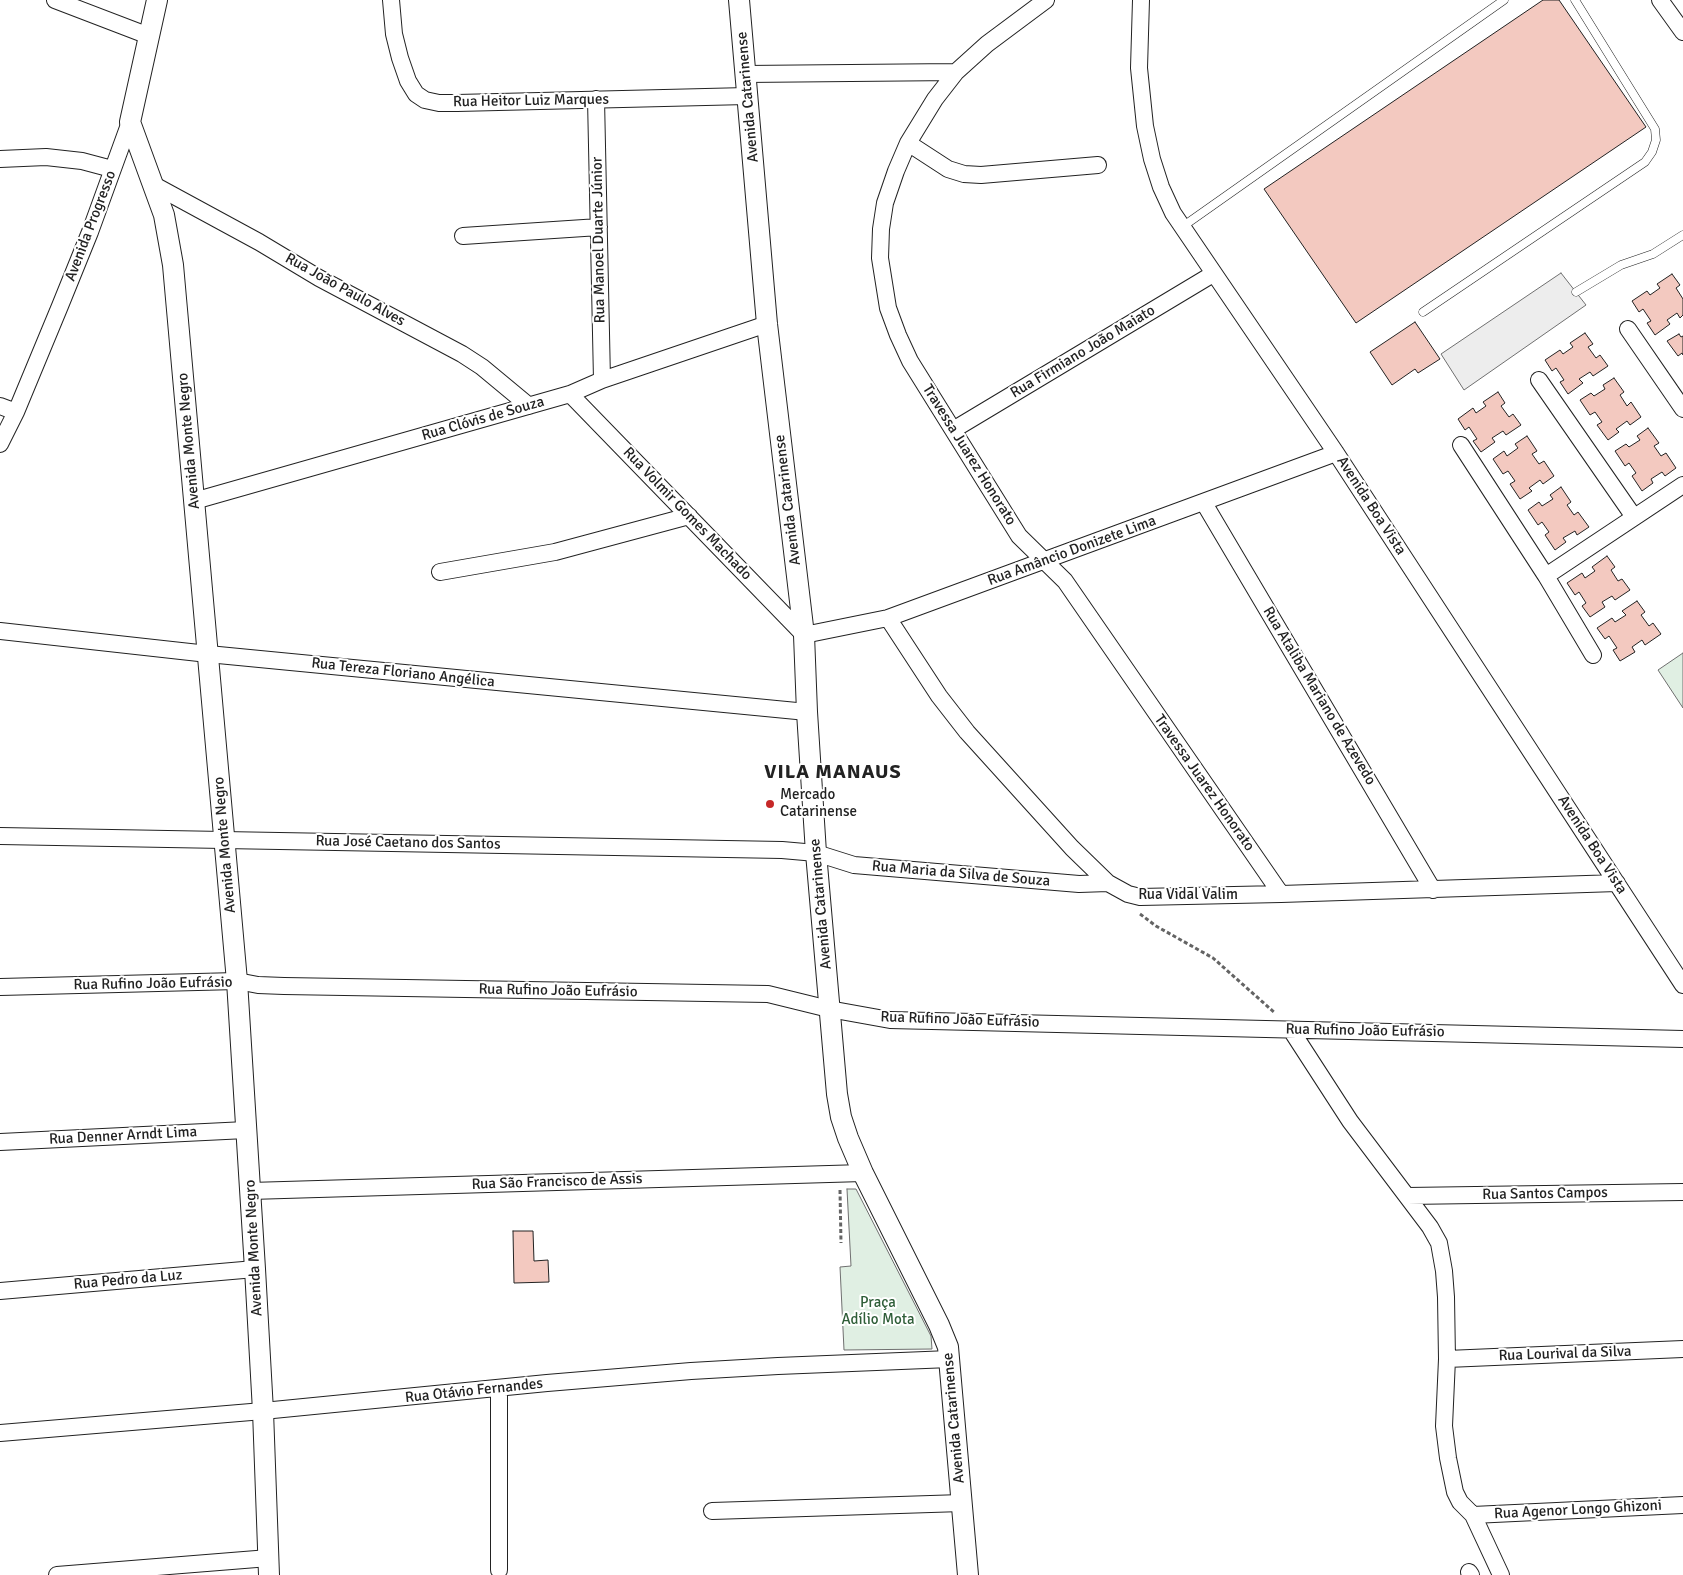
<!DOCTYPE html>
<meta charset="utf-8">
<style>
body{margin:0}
canvas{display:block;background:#fff}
</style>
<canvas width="1683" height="1575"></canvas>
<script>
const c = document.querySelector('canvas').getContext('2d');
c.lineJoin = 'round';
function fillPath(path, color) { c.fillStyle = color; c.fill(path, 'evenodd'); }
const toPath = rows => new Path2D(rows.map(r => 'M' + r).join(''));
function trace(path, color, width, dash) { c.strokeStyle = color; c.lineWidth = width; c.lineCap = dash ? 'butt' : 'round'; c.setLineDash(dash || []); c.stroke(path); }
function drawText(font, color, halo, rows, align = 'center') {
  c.font = font + ' Signika,sans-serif'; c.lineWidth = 4; c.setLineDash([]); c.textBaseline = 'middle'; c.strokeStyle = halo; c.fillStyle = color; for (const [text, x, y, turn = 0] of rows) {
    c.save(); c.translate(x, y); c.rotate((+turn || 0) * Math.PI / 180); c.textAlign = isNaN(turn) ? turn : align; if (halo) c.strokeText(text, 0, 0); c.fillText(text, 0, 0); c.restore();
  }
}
const green = toPath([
 [1683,653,1683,708,1658,670,1683,653],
 [847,1189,856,1189,931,1336,932,1349,844,1350,840,1267,851,1266,847,1189]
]);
fillPath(green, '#e0efe3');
trace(green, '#6f6f6f', 1);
const parking = toPath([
 [1561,273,1586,305,1464,390,1441,354,1561,273]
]);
fillPath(parking, '#ededed');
trace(parking, '#6f6f6f', 1);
const building = toPath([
 [1543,0,1559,0,1646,127,1356,323,1264,189,1543,0],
 [1672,274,1680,285,1676,288,1683,299,1683,315,1680,318,1677,313,1667,320,1670,324,1655,335,1647,323,1651,321,1643,309,1639,312,1632,301,1647,291,1650,295,1660,288,1657,284,1672,274],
 [1415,322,1440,359,1418,373,1415,369,1392,385,1370,352,1415,322],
 [1585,333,1593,344,1588,347,1596,358,1600,355,1608,366,1593,376,1590,372,1579,379,1583,383,1568,394,1560,382,1564,380,1556,368,1552,371,1545,360,1560,350,1563,354,1573,347,1570,343,1585,333],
 [1679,334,1681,337,1683,336,1683,355,1682,353,1678,356,1667,341,1679,334],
 [1614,378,1624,392,1620,395,1627,406,1631,402,1641,417,1630,425,1627,421,1616,429,1619,432,1608,440,1597,425,1602,422,1595,412,1590,415,1580,400,1591,393,1594,396,1605,389,1603,385,1614,378],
 [1498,392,1505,403,1501,406,1509,417,1513,414,1521,425,1506,435,1503,431,1492,438,1495,442,1481,452,1473,441,1477,439,1469,427,1465,430,1458,419,1473,408,1476,413,1486,406,1483,402,1498,392],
 [1648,428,1659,443,1654,446,1661,456,1666,453,1676,468,1665,476,1662,472,1651,479,1653,483,1642,491,1632,476,1636,473,1629,463,1625,466,1615,451,1626,444,1629,447,1640,440,1637,436,1648,428],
 [1527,436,1537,451,1532,454,1539,464,1544,461,1554,476,1543,484,1540,480,1529,488,1532,491,1520,499,1510,484,1515,481,1508,471,1503,474,1493,459,1504,451,1507,456,1518,448,1515,444,1527,436],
 [1561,487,1571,502,1567,505,1574,515,1578,512,1589,527,1577,535,1575,531,1563,538,1566,542,1555,550,1545,535,1549,532,1542,522,1538,525,1528,510,1539,502,1542,506,1553,499,1550,495,1561,487],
 [1607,556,1615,567,1611,570,1618,581,1622,579,1630,590,1615,600,1612,596,1602,602,1605,607,1590,617,1582,606,1586,603,1579,592,1575,595,1567,583,1582,573,1585,578,1595,571,1592,567,1607,556],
 [1637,601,1645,612,1641,615,1649,626,1653,623,1661,634,1645,645,1642,640,1632,647,1635,652,1620,661,1613,650,1617,648,1609,636,1605,639,1597,628,1612,618,1615,622,1626,615,1622,611,1637,601],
 [513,1231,533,1231,534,1261,548,1260,549,1282,514,1283,513,1231]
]);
fillPath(building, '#f3c9c0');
trace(building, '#222', 1);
const service = toPath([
 [1182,227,1504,0],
 [1576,292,1621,265,1653,254,1683,235],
 [1423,312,1645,162,1652,152,1656,140,1655,129,1575,0]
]);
const minor = toPath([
 [55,0,149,36],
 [391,0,394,34,400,58,408,81,416,94,425,100,439,103,457,103,747,96],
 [1046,0,987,44,956,72,935,99,908,143,896,171,885,203,881,229,880,258,888,308,898,335,910,361,1019,536,1065,581,1281,894],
 [1141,0,1139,68,1145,126,1152,159,1161,187,1173,213,1336,453,1683,985],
 [1660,0,1683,32],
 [745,74,956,72],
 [596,99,602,380],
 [908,143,948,169,964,174,981,175,1098,165],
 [0,159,46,157,82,161,112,169],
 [154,185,259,242,319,278,462,354,482,367,529,406],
 [463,236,599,227],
 [1628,329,1683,409],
 [1539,380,1634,517],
 [570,394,804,635,888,618,1336,453],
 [0,406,16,412],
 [953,430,1213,274],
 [0,444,16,412,60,306,90,232,130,122],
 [1461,445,1546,576,1593,655],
 [194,501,570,394,602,380,767,324],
 [1204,503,1433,890],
 [440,572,555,552,689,516],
 [1546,576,1683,485],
 [888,618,939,696,967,732,1072,848,1108,883,1128,894,1140,897,1281,894,1617,883],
 [0,631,208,654,807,712],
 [0,836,782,850,816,853,854,865,1079,884,1108,883],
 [0,987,237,981,258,985,284,986,768,994,829,1009,890,1020,1683,1039],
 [1291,1030,1350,1121,1430,1227,1439,1243,1444,1271,1446,1297,1447,1359,1444,1426,1448,1458,1455,1492,1460,1502,1473,1515,1501,1575],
 [0,1142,246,1130],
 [250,1191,863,1173],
 [1407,1196,1683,1192],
 [0,1291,255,1269],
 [1447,1359,1683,1349],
 [0,1433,263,1411,547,1383,691,1371,778,1366,950,1359],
 [712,1511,962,1503],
 [1473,1515,1683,1505],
 [499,1570,499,1389],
 [1469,1572,1471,1575],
 [57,1575,269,1558]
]);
const tertiary = toPath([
 [157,0,130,122,164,215,173,265,237,981,255,1269,263,1411,269,1575],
 [739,0,767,324,804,635,807,712,816,853,837,1094,841,1117,848,1138,863,1173,939,1325,948,1347,968,1575]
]);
trace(service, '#222', 9);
trace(minor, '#222', 18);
trace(tertiary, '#222', 22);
trace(toPath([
 [1140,914,1156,926,1213,958,1275,1013],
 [840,1190,841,1243]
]), '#646464', 3, [4, 2.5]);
trace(service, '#fff', 8);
trace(minor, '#fff', 16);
trace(tertiary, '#fff', 20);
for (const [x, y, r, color] of [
 [770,804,5,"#c62828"]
]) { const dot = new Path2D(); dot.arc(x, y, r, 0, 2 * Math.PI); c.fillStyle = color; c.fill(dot); trace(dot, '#fff', 2); }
drawText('15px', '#222', '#fff', [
 ["Avenida Catarinense",748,97,-95],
 ["Rua Heitor Luiz Marques",531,101,-1],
 ["Avenida Progresso",91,226,-69],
 ["Rua Manoel Duarte Júnior",599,240,-91],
 ["Rua João Paulo Alves",345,290,29],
 ["Rua Firmiano João Maiato",1083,352,-31],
 ["Rua Clóvis de Souza",483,419,-16],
 ["Avenida Monte Negro",189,441,-95],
 ["Travessa Juarez Honorato",969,455,58],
 ["Avenida Catarinense",788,500,-97],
 ["Avenida Boa Vista",1371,506,57],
 ["Rua Volmir Gomes Machado",687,514,46],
 ["Rua Amâncio Donizete Lima",1072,551,-20],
 ["Rua Tereza Floriano Angélica",403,673,6],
 ["Rua Ataliba Mariano de Azevedo",1319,696,59],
 ["Travessa Juarez Honorato",1204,783,55],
 ["Rua José Caetano dos Santos",408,843,1],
 ["Avenida Monte Negro",225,845,-95],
 ["Avenida Boa Vista",1592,845,57],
 ["Rua Maria da Silva de Souza",961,874,5],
 ["Rua Vidal Valim",1188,895],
 ["Avenida Catarinense",821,904,-95],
 ["Rua Rufino João Eufrásio",153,984,-1],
 ["Rua Rufino João Eufrásio",558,991,1],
 ["Rua Rufino João Eufrásio",960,1020,2],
 ["Rua Rufino João Eufrásio",1365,1031,1],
 ["Rua Denner Arndt Lima",123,1136,-3],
 ["Rua São Francisco de Assis",557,1182,-2],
 ["Rua Santos Campos",1545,1194,-1],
 ["Avenida Monte Negro",254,1248,-93],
 ["Rua Pedro da Luz",128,1280,-5],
 ["Rua Lourival da Silva",1565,1354,-2],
 ["Rua Otávio Fernandes",474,1391,-6],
 ["Avenida Catarinense",954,1418,-95],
 ["Rua Agenor Longo Ghizoni",1578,1510,-3]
]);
drawText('15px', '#222', '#fff', [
 ["Mercado",780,795],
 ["Catarinense",780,812]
], 'left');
drawText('15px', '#2f5e38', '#fff', [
 ["Praça",878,1303],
 ["Adílio Mota",878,1320]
]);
c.letterSpacing = '1px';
drawText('bold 20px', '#222', '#fff', [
 ["VILA MANAUS",833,773]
]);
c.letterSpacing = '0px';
</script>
